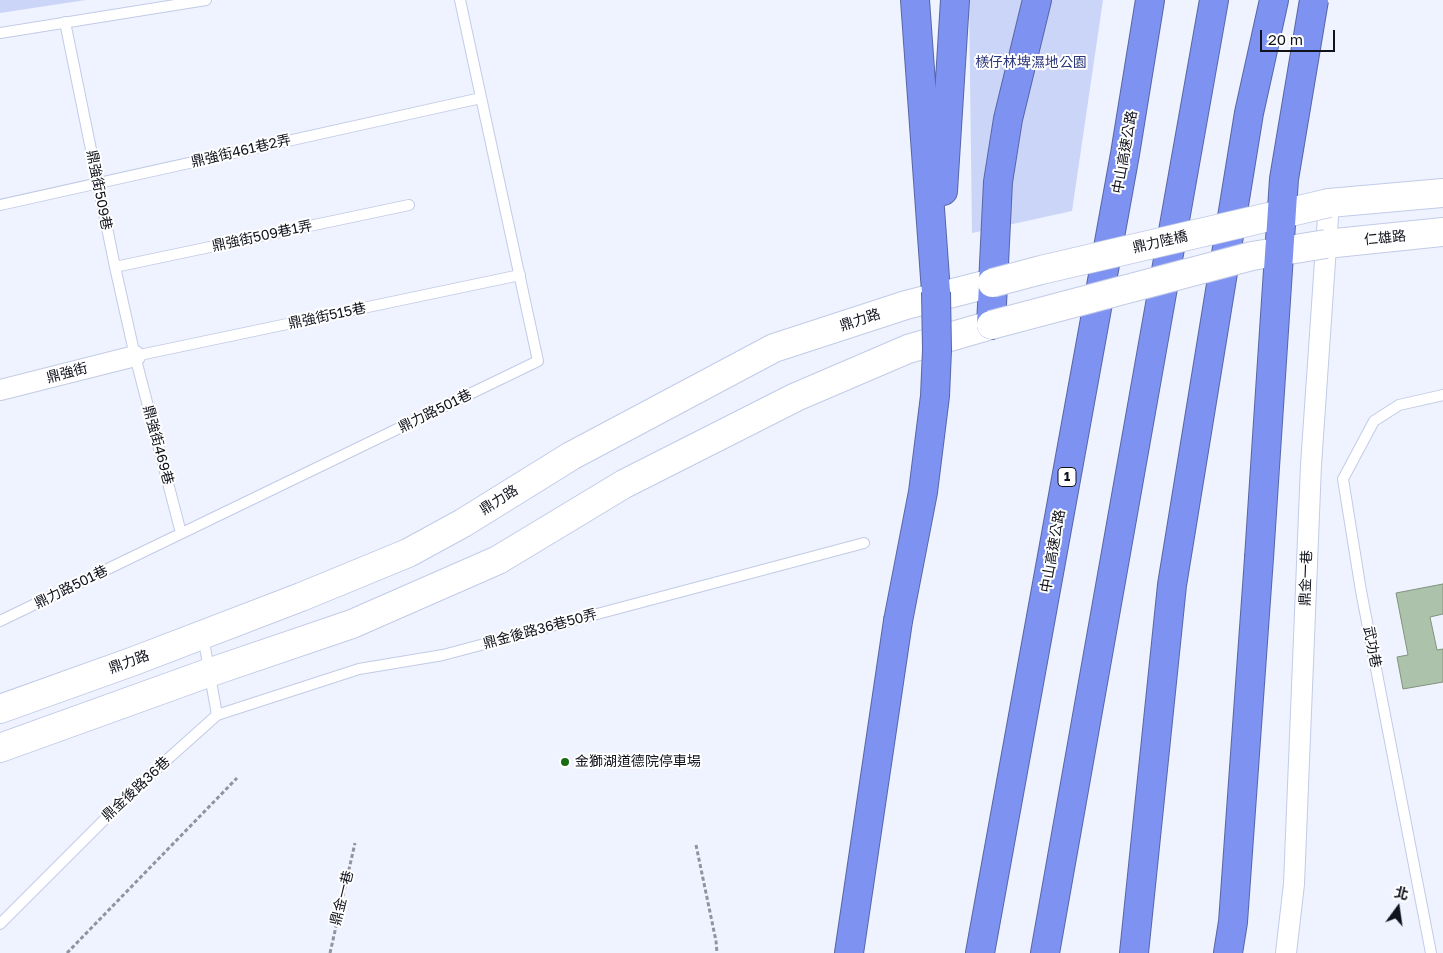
<!DOCTYPE html>
<meta charset="utf-8">
<style>
body{margin:0}
#map{position:relative;width:1443px;height:953px;overflow:hidden;background:#eff3ff;font-family:"Golos Text","Noto Sans TC",sans-serif}
canvas{display:block}
.north{position:absolute;left:1373px;top:883px;width:50px;height:50px;-webkit-text-stroke:4px #fff;paint-order:stroke;rotate:14deg;font-size:14px;font-weight:700;line-height:20px;text-align:center;color:#10121c}
.north::after{content:'';display:block;margin:auto;width:18px;height:22px;background:#10121c;clip-path:polygon(50% 0,100% 100%,50% 72%,0 100%)}
.scale{position:absolute;left:1260px;top:30px;width:75px;height:22px;box-sizing:border-box;border:2px solid #10121c;border-top:0;padding-left:6px;font-size:15px;line-height:18px;white-space:nowrap;color:#10121c;-webkit-text-stroke:4px #fff;paint-order:stroke}
</style>
<div id="map">
<canvas width="1443" height="953"></canvas>
<div class="north">北</div>
<div class="scale">20 m</div>
</div>
<script>
const c = document.querySelector('canvas').getContext('2d');
c.lineJoin = 'round';
function fillPath(path, color) { c.fillStyle = color; c.fill(path, 'evenodd'); }
const toPath = rows => new Path2D(rows.map(r => 'M' + r).join(''));
function trace(path, color, width, dash) { c.strokeStyle = color; c.lineWidth = width; c.lineCap = dash ? 'butt' : 'round'; c.setLineDash(dash || []); c.stroke(path); }
function drawText(font, color, halo, rows, align = 'center') {
  c.font = font + ' "Golos Text","Noto Sans TC",sans-serif'; c.lineWidth = 4; c.setLineDash([]); c.textBaseline = 'middle'; c.strokeStyle = halo; c.fillStyle = color; for (const [text, x, y, turn = 0] of rows) {
    c.save(); c.translate(x, y); c.rotate((+turn || 0) * Math.PI / 180); c.textAlign = isNaN(turn) ? turn : align; if (halo) c.strokeText(text, 0, 0); c.fillText(text, 0, 0); c.restore();
  }
}
fillPath(toPath([
 [0,0,86,0,0,13],
 [969,0,1103,0,1072,211,972,233]
]), '#cbd5f8');
const building = toPath([
 [1443,584,1443,614,1430,617,1437,650,1443,649,1443,682,1403,689,1397,657,1408,655,1396,593,1443,584]
]);
fillPath(building, '#adc2ab');
trace(building, '#7f937d', 1);
const lane = toPath([
 [65,22,115,267,135,356,181,533],
 [0,33,206,0],
 [0,205,481,98],
 [115,267,409,205],
 [135,356,520,275],
 [0,621,538,361,460,0],
 [217,715,359,669,443,655,864,543],
 [0,924,141,783,217,715,203,636],
 [1431,953,1361,591,1343,479,1374,421,1399,405,1443,395]
]);
const street = toPath([
 [0,390,135,356],
 [1286,953,1294,884,1311,465,1329,203]
]);
const secondary = toPath([
 [1329,203,1443,193],
 [1326,244,1443,232],
 [0,709,134,661,301,597,408,553,463,523,571,456,774,348,906,305,992,283],
 [0,748,208,673,352,624,498,560,624,484,796,397,908,349,991,325]
]);
const highway = toPath([
 [915,0,936,292],
 [943,191,955,0],
 [991,325,998,182,1008,119,1037,0],
 [849,953,898,621],
 [980,953,1125,154,1150,0],
 [1045,953,1214,0],
 [1134,953,1172,585,1249,113,1274,0],
 [1228,953,1233,922,1259,558]
]);
trace(lane, '#c2cbe7', 12);
trace(street, '#c2cbe7', 22);
trace(secondary, '#c2cbe7', 30);
trace(highway, '#5866a6', 30);
trace(toPath([
 [696,845,716,941,717,953],
 [67,953,237,778],
 [330,953,355,843]
]), '#9194a0', 3, [4, 2.5]);
trace(lane, '#fff', 10);
trace(street, '#fff', 20);
trace(secondary, '#fff', 28);
trace(highway, '#7e93f1', 28);
const secondaryBridge = toPath([
 [992,283,1041,270,1329,203],
 [991,325,1252,256,1326,244]
]);
const highwayBridge = toPath([
 [1259,558,1284,179,1314,0],
 [898,621,923,492,935,396,937,350,936,292]
]);
trace(secondaryBridge, '#c2cbe7', 30, []);
trace(highwayBridge, '#5866a6', 30, []);
trace(secondaryBridge, '#fff', 28);
trace(highwayBridge, '#7e93f1', 28);
for (const [x, y, r, color] of [
 [565,762,5,"#166b13"]
]) { const dot = new Path2D(); dot.arc(x, y, r, 0, 2 * Math.PI); c.fillStyle = color; c.fill(dot); trace(dot, '#fff', 2); }
for (const [x, y, w] of [
 [1067,477,18]
]) { const box = new Path2D(); box.roundRect(x - w / 2, y - 9.5, w, 19, 4); c.fillStyle = '#fff'; c.fill(box); trace(box, '#10121c', 1); }
drawText('bold 12px', '#10121c', null, [
 ["1",1067,477]
]);
drawText('14px', '#2b367a', '#fff', [
 ["檨仔林埤濕地公園",1031,63]
]);
drawText('14px', '#10121c', '#fff', [
 ["鼎強街461巷2弄",241,151,-13],
 ["中山高速公路",1125,152,-80],
 ["鼎強街509巷",99,190,79],
 ["鼎強街509巷1弄",262,236,-12],
 ["仁雄路",1385,238,-6],
 ["鼎力陸橋",1160,242,-13],
 ["鼎強街515巷",327,316,-12],
 ["鼎力路",860,320,-18],
 ["鼎強街",67,373,-14],
 ["鼎力路501巷",435,411,-26],
 ["鼎強街469巷",158,445,75],
 ["鼎力路",499,500,-32],
 ["中山高速公路",1053,551,-80],
 ["鼎金一巷",1306,578,-88],
 ["鼎力路501巷",71,587,-26],
 ["鼎金後路36巷50弄",540,629,-15],
 ["武功巷",1372,647,79],
 ["鼎力路",129,662,-20],
 ["鼎金後路36巷",136,789,-43],
 ["鼎金一巷",342,898,-76]
]);
drawText('14px', '#10121c', '#fff', [
 ["金獅湖道德院停車場",575,762]
], 'left');
</script>
